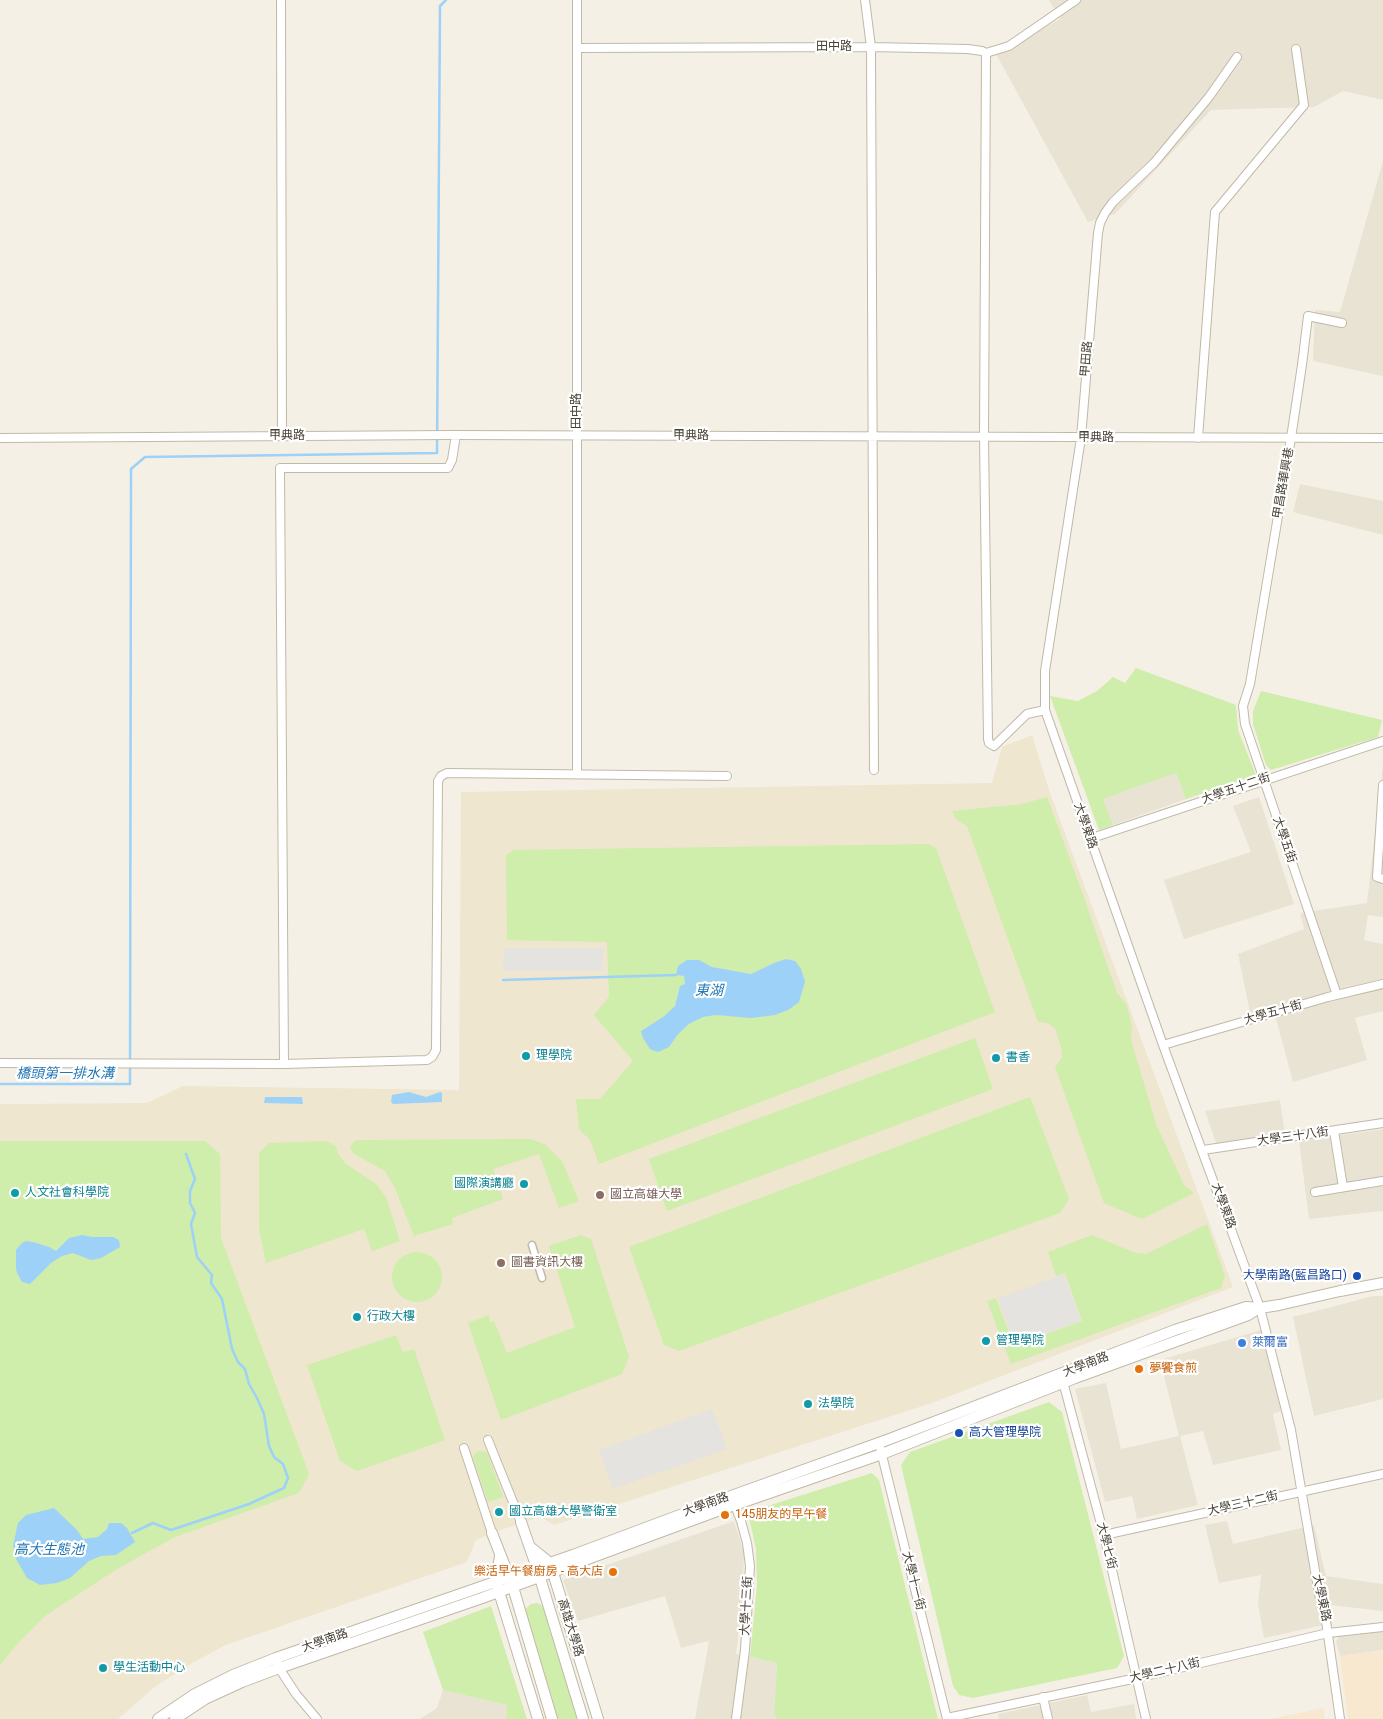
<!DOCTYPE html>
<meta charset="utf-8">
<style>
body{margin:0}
canvas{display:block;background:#f5f0e6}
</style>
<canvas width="1383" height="1719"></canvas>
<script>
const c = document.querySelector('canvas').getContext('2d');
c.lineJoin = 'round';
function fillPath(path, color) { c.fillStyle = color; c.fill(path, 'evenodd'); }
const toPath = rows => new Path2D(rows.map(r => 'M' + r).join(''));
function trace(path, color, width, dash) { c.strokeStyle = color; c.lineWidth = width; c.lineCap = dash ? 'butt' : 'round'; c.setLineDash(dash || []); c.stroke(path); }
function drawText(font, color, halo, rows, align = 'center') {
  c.font = font + ' Roboto,"Noto Sans TC",sans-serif'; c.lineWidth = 4.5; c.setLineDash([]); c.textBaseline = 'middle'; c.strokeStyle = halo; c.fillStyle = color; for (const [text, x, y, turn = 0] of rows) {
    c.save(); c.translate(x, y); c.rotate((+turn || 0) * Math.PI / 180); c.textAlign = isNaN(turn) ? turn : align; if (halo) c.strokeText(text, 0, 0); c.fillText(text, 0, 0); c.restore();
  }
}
fillPath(toPath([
 [1049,0,1383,0,1383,100,1343,91,1314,107,1211,110,1115,214,1088,222,996,54,1060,19],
 [1383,161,1383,376,1313,361,1315,310,1340,312],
 [1300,484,1383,501,1383,535,1293,512],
 [1383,764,1383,917,1368,915,1364,940,1383,944,1383,1011,1355,1018,1367,1060,1293,1082,1275,1015,1252,1022,1238,954,1304,929,1300,913,1367,903],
 [1176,773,1186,799,1113,825,1103,799],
 [1259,797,1294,904,1184,939,1164,880,1251,852,1233,806],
 [1280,1100,1285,1135,1216,1143,1205,1111],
 [1383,1129,1383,1211,1309,1219,1299,1141],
 [1373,1296,1383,1296,1383,1399,1314,1416,1293,1317],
 [1261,1330,1281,1411,1273,1414,1281,1450,1213,1465,1203,1431,1180,1436,1198,1505,1137,1519,1132,1496,1105,1502,1075,1389,1106,1383,1121,1449,1179,1436,1160,1360],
 [734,1521,744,1553,742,1605,736,1654,777,1663,774,1712,777,1719,695,1719,709,1641,681,1648,665,1596,578,1621,563,1580],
 [1227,1521,1233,1544,1314,1525,1326,1576,1383,1584,1383,1611,1331,1605,1332,1623,1264,1638,1258,1604,1261,1575,1219,1583,1205,1525],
 [1383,1629,1383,1650,1340,1656,1336,1642,1339,1636],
 [443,1690,507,1705,506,1719,420,1719,437,1708],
 [1087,1695,1091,1712,1134,1704,1136,1719,1053,1719,1053,1717,1044,1719,999,1719,998,1714]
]), '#e9e3d4');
fillPath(toPath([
 [1383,1650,1383,1719,1348,1719,1340,1656],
 [1323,1708,1325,1719,1271,1719]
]), '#f8e8d0');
fillPath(toPath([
 [1032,735,1049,790,1233,1287,932,1403,554,1525,540,1517,492,1533,476,1540,467,1562,226,1645,194,1662,156,1686,118,1719,0,1719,0,1104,147,1103,183,1086,459,1090,461,792,992,783,1002,747]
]), '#efe6cf');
fillPath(toPath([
 [1136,668,1236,705,1238,730,1256,775,1186,799,1176,773,1103,799,1113,825,1099,830,1050,696,1078,701,1097,691,1113,677,1125,683],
 [1261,691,1382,720,1378,737,1271,770,1266,765,1253,724,1253,711],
 [1047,797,1082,892,1117,993,1127,1005,1132,1027,1131,1040,1156,1124,1184,1185,1194,1193,1142,1219,1104,1203,1055,1067,1062,1058,1061,1047,1055,1028,1047,1023,1038,1022,967,826,956,819,952,811,1022,804],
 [928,844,936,848,995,1012,599,1164,590,1140,579,1129,576,1099,600,1099,633,1061,594,1015,609,997,607,942,507,940,506,855,514,850],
 [786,959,795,961,729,1016,716,1015,703,1017,689,1024,678,1034,669,1047,641,1031,663,1017,675,1006,680,986,685,985,684,976,676,975,678,966,687,960,712,967,751,974,774,963],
 [975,1038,993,1089,667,1211,649,1159],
 [1030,1097,1069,1199,1060,1213,679,1351,664,1345,629,1247],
 [531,1139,546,1145,562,1161,579,1201,559,1208,539,1154,493,1169,503,1199,452,1218,453,1224,414,1236,395,1188,385,1171,354,1154,350,1147,354,1141,360,1140],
 [0,1141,205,1141,220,1154,221,1238,309,1474,299,1493,175,1537,117,1569,45,1616,19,1642,0,1665],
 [326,1141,336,1146,338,1154,346,1164,376,1184,386,1197,400,1241,372,1251,364,1229,266,1263,259,1228,259,1153,269,1143],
 [1207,1224,1225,1276,1221,1288,1011,1364,987,1301,996,1298,1014,1346,1082,1321,1065,1273,1056,1276,1048,1252,1092,1235,1136,1253,1146,1254],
 [581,1235,591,1239,629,1357,622,1374,501,1420,468,1323,489,1315,490,1322,494,1321,507,1353,575,1327,549,1246],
 '392 1277a25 25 0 1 1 50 0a25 25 0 1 1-50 0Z',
 [396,1335,403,1352,414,1349,445,1440,357,1471,340,1461,307,1365],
 [1049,1402,1062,1412,1124,1656,1117,1668,973,1698,959,1695,953,1686,901,1465,910,1452],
 [479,1451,487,1452,503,1497,488,1502,473,1457,474,1454],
 [872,1473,879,1480,938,1719,777,1719,774,1713,777,1663,750,1657,757,1585,756,1549,749,1518,755,1510],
 [537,1603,541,1605,545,1611,578,1719,556,1719,525,1609,531,1604],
 [491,1606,527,1719,506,1719,507,1705,443,1690,423,1632]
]), '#cfedab');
fillPath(toPath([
 [504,948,603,948,603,971,503,971],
 [1064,1274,1081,1321,1014,1345,998,1298],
 [712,1409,727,1449,613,1489,599,1450]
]), '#e5e3df');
fillPath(toPath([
 [786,959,795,961,801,969,805,982,799,1002,788,1010,775,1015,751,1018,716,1015,703,1017,689,1024,678,1034,669,1047,658,1052,650,1049,643,1038,641,1031,663,1017,675,1006,680,986,685,984,684,976,676,975,678,966,687,960,699,960,712,967,751,974,774,963],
 [409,1092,426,1097,440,1092,442,1093,442,1102,393,1104,391,1102,392,1095],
 [265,1097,302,1097,303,1104,264,1103],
 [82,1235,92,1237,113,1237,119,1240,120,1247,101,1258,91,1260,73,1253,62,1256,51,1263,30,1284,22,1282,17,1273,16,1268,16,1250,22,1243,26,1241,33,1242,49,1247,56,1251,69,1238],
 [54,1508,77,1530,83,1539,98,1537,107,1529,109,1523,121,1523,127,1528,135,1542,116,1555,101,1556,89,1561,70,1578,57,1583,40,1585,27,1578,16,1559,13,1546,18,1523,26,1515]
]), '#9dd1f7');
trace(toPath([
 [503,980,676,975],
 [0,1084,130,1084,131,469,145,457,437,453,440,6,446,0],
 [132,1533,153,1523,171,1530,249,1504,284,1488,288,1478,283,1464,274,1457,269,1446,264,1414,257,1398,249,1384,245,1369,238,1362,232,1349,222,1299,211,1283,212,1275,197,1257,191,1224,195,1213,190,1203,190,1191,195,1179,186,1154]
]), '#9dd1f7', 2.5);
const pedestrian = toPath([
 [532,1245,542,1278]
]);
const minor = toPath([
 [281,0,282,436],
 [577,0,577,774],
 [865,0,871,47,874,770],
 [577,48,871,47,968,49,982,51,986,53,1009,46,1076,0],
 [986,53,984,437,988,739,989,743,994,746,1027,714,1045,710],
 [1237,57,1209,97,1154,163,1113,202,1105,213,1100,223,1098,233,1081,438,1045,671,1045,710,1163,1045,1260,1308,1291,1430,1319,1594,1326,1621,1340,1719],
 [0,438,450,435,1383,438],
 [1198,438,1215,212,1304,105,1296,49],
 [1383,785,1377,877,1383,879],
 [1089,839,1383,741],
 [1337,995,1245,724,1243,706,1250,684,1291,438,1302,365,1308,316,1342,323],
 [1163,1045,1328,997,1383,984],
 [0,1063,284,1064,427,1060,432,1057,436,1050,438,781,441,776,447,773,727,776],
 [284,1064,280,468,448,468,452,460,456,435],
 [1334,1131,1343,1187],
 [1203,1150,1383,1123],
 [1315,1192,1383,1181],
 [1062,1378,1104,1535,1146,1719],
 [488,1440,521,1522],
 [879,1443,947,1719],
 [464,1448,492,1533],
 [733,1500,741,1521,747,1543,750,1566,745,1650,736,1719],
 [1104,1535,1383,1474],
 [276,1658,279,1668,296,1694,317,1719],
 [1043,1697,1048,1719],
 [947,1718,1137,1678,1328,1633,1383,1627]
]);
const tertiary = toPath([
 [521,1522,537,1568,583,1719],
 [492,1533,513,1587,552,1719],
 [530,1547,550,1563,598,1719],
 [500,1556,496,1582,538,1719],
 [158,1719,195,1694,233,1675,276,1658,573,1555,720,1500,887,1440,1175,1330,1246,1307,1260,1308,1279,1305,1340,1291,1383,1283],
 [175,1719,205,1699,242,1682,279,1668,482,1598,717,1511,882,1454,1075,1378,1248,1315,1259,1308]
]);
trace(pedestrian, '#c1b9a8', 9);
trace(minor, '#c1b9a8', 10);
trace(tertiary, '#c1b9a8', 12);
trace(pedestrian, '#fff', 6);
trace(minor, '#fff', 8);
trace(tertiary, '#fff', 10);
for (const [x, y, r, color] of [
 [526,1056,5,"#0f9aa8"],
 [996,1058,5,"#0f9aa8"],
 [524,1184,5,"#0f9aa8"],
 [15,1193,5,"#0f9aa8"],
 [600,1195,5,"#8d6e63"],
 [501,1263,5,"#8d6e63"],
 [1357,1276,5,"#1a4fb4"],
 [357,1317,5,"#0f9aa8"],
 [986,1341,5,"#0f9aa8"],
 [1242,1343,5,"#3f7fe0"],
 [1139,1369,5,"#e8710a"],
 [808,1404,5,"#0f9aa8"],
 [959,1433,5,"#1a4fb4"],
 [499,1512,5,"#0f9aa8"],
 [725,1515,5,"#e8710a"],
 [613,1572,5,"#e8710a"],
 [103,1668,5,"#0f9aa8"]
]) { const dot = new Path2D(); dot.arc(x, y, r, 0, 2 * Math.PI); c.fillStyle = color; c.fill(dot); trace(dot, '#fff', 2); }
drawText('12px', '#484135', '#fff', [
 ["田中路",834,47],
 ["甲田路",1087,359,-85],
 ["田中路",577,411,-90],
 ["甲典路",287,436],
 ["甲典路",691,436],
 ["甲典路",1096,438],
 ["甲昌路華興巷",1284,483,-80],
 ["大學五十二街",1236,789,-19],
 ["大學東路",1085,826,71],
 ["大學五街",1284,840,71],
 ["大學五十街",1273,1013,-16],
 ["大學三十八街",1293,1137,-8],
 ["大學東路",1223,1206,70],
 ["大學南路",1086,1365,-21],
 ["大學三十二街",1243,1504,-13],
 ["大學南路",706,1505,-20],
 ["大學七街",1106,1546,76],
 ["大學十一街",913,1581,76],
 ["大學東路",1321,1598,78],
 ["大學十三街",747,1606,-87],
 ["高雄大學路",570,1628,73],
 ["大學南路",325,1641,-19],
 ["大學二十八街",1165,1671,-13]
]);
drawText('12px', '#0d838f', '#fff', [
 ["理學院",536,1056],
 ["書香",1006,1058],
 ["國際演講廳",514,1184,"right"],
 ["人文社會科學院",25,1193],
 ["行政大樓",367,1317],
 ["管理學院",996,1341],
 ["法學院",818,1404],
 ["國立高雄大學警衛室",509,1512],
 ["學生活動中心",113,1668]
], 'left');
drawText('12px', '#785e54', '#fff', [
 ["國立高雄大學",610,1195],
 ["圖書資訊大樓",511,1263]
], 'left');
drawText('12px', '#164399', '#fff', [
 ["大學南路(藍昌路口)",1347,1276],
 ["高大管理學院",969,1433,"left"]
], 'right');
drawText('12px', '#366cbe', '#fff', [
 ["萊爾富",1252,1343]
], 'left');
drawText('12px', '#c56008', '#fff', [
 ["夢饗食煎",1149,1369],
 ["145朋友的早午餐",735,1515],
 ["樂活早午餐廚房 - 高大店",603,1572,"right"]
], 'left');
drawText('italic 14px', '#2377b5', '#fff', [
 ["東湖",709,991],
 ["橋頭第一排水溝",65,1074],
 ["高大生態池",49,1550]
]);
</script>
